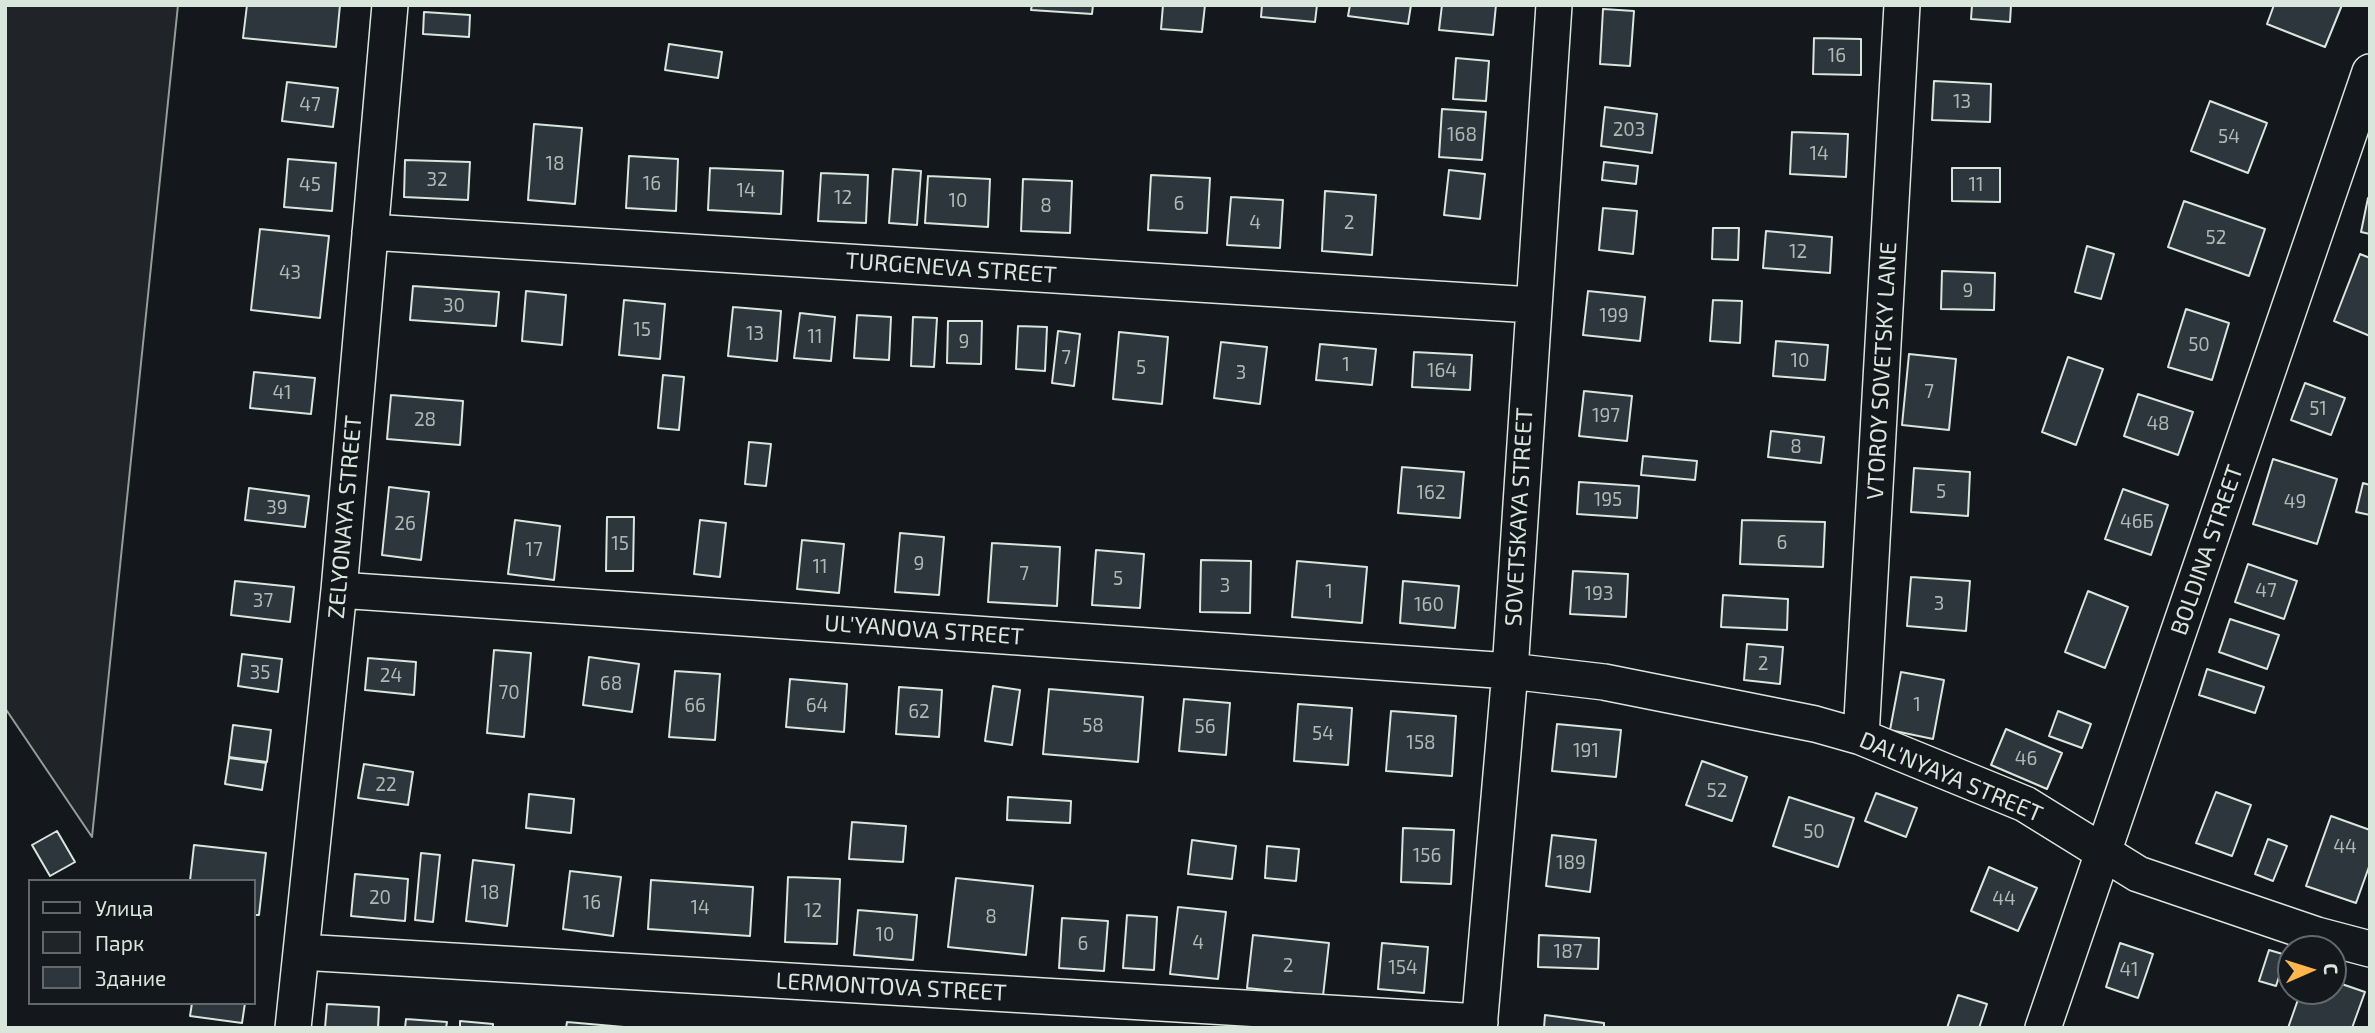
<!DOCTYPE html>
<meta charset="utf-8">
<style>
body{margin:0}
#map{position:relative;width:2375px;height:1033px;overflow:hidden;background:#14181c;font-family:"Exo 2",sans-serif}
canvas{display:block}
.frame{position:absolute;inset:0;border:7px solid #d8e6dc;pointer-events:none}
.legend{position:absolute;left:28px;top:879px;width:228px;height:126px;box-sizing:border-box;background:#14181c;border:2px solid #626a69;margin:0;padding:9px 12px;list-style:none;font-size:21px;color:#d8e6dc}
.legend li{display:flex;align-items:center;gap:14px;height:35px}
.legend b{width:35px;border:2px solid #626a69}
.north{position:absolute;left:2277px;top:935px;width:70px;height:70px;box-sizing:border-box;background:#14181c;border:2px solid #626a69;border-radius:50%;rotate:87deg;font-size:19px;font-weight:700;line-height:28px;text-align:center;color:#d8e6dc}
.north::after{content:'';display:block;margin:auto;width:24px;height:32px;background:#ffb74d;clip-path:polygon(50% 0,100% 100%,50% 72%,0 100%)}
</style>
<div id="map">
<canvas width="2375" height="1033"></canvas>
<div class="frame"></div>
<ul class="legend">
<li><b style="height:9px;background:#14181c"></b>Улица</li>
<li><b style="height:19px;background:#202428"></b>Парк</li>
<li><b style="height:19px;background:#2c363c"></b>Здание</li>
</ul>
<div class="north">С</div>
</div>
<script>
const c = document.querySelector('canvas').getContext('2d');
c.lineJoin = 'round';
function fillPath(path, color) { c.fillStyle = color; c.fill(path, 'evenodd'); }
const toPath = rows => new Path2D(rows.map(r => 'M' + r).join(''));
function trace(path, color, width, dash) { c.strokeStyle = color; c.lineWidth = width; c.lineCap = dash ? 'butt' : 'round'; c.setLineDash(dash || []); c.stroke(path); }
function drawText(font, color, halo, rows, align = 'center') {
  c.font = font + ' "Exo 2",sans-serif'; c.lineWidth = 5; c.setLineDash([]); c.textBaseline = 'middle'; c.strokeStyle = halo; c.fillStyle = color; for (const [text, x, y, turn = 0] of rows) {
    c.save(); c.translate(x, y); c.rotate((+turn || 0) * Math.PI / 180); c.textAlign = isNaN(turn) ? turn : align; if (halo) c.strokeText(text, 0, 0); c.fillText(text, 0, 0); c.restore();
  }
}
const green = toPath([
 [5,5,178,5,92,837,5,708,5,5]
]);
fillPath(green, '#202428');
trace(green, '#939e99', 2);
const building = toPath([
 [247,5,340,5,336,47,243,38,247,5],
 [1032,5,1093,5,1092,14,1031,10,1032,5],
 [1163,5,1205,5,1202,32,1161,29,1163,5],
 [1262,5,1317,5,1315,22,1261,17,1262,5],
 [1350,5,1411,5,1408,24,1348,16,1350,5],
 [1442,5,1496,5,1493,35,1439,30,1442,5],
 [1972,5,2011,5,2010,22,1971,19,1972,5],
 [2274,5,2342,5,2325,47,2267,24,2274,5],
 [1603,9,1634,11,1630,66,1600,64,1603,9],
 [424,12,470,15,469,37,423,34,424,12],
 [1814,38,1861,39,1861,75,1813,74,1814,38],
 [669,44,722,52,718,78,665,70,669,44],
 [1456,58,1489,61,1486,101,1453,99,1456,58],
 [1934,81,1991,84,1990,122,1932,120,1934,81],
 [287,82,338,88,333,127,282,121,287,82],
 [2210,101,2267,123,2248,173,2191,151,2210,101],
 [1605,107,1657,114,1652,153,1601,146,1605,107],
 [1442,109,1486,112,1482,160,1439,157,1442,109],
 [534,124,582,128,575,204,528,200,534,124],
 [1792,132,1848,134,1846,177,1790,174,1792,132],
 [629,156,678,159,676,211,626,208,629,156],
 [288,159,336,163,332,211,284,207,288,159],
 [405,160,470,162,468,200,404,197,405,160],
 [1604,162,1638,166,1636,184,1602,180,1604,162],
 [710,168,783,171,781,214,708,210,710,168],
 [1952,168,2000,168,2000,202,1952,201,1952,168],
 [893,169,921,171,917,225,889,223,893,169],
 [1449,170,1485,174,1480,219,1444,215,1449,170],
 [821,173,868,175,866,223,818,221,821,173],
 [1151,175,1210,178,1207,233,1148,230,1151,175],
 [928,176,990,179,988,227,925,223,928,176],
 [1023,179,1072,181,1070,233,1021,231,1023,179],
 [1325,191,1376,195,1372,255,1322,251,1325,191],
 [1231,197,1283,200,1280,248,1227,245,1231,197],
 [2368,198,2370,199,2370,234,2361,232,2368,198],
 [2184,201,2265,229,2249,276,2168,247,2184,201],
 [1603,208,1637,211,1633,254,1599,250,1603,208],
 [1713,228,1739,228,1738,260,1712,259,1713,228],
 [260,229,329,236,320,318,251,310,260,229],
 [1766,231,1832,237,1830,273,1763,268,1766,231],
 [2087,246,2114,254,2101,299,2075,292,2087,246],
 [2360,254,2370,258,2370,336,2334,321,2360,254],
 [1942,271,1995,273,1994,310,1941,309,1942,271],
 [413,286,499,292,496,326,410,320,413,286],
 [526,291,566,295,562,345,522,341,526,291],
 [1588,291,1645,297,1640,341,1583,335,1588,291],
 [624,300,665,304,660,359,619,355,624,300],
 [1713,300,1742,301,1740,343,1710,341,1713,300],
 [733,307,781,311,777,361,728,356,733,307],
 [2186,309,2229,323,2212,380,2168,367,2186,309],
 [800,313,835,317,831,361,794,358,800,313],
 [857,315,891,317,889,360,854,358,857,315],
 [913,317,937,318,934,367,911,366,913,317],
 [948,321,982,321,981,364,947,363,948,321],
 [1018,326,1047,327,1045,371,1016,369,1018,326],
 [1058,331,1080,334,1074,386,1052,383,1058,331],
 [1119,332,1168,337,1162,404,1113,399,1119,332],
 [1776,341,1828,345,1825,380,1773,376,1776,341],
 [1221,342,1267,347,1260,404,1214,398,1221,342],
 [1320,344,1376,349,1372,385,1316,380,1320,344],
 [1414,352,1472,355,1470,390,1412,387,1414,352],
 [1909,354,1956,359,1949,430,1902,425,1909,354],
 [2068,357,2103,369,2076,445,2042,432,2068,357],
 [254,372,315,378,311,414,250,408,254,372],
 [663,375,684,377,679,430,658,428,663,375],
 [2305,383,2345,398,2331,435,2291,420,2305,383],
 [1584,391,1632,396,1627,441,1579,436,1584,391],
 [2138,394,2193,412,2178,455,2124,436,2138,394],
 [391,395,463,401,460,445,387,439,391,395],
 [1771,431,1824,437,1821,463,1768,457,1771,431],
 [749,442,771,444,766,486,745,484,749,442],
 [1643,456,1697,461,1695,480,1641,475,1643,456],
 [2273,459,2337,479,2317,544,2253,524,2273,459],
 [1402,467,1464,472,1460,518,1398,513,1402,467],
 [1914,468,1970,472,1968,516,1911,512,1914,468],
 [1579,482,1639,486,1637,518,1577,514,1579,482],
 [2363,483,2370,485,2370,515,2356,512,2363,483],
 [389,487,429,492,421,560,382,555,389,487],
 [249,488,309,496,305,527,245,520,249,488],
 [2123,489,2168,505,2151,555,2105,539,2123,489],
 [607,517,634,517,633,571,606,571,607,517],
 [515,520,560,526,554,580,508,574,515,520],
 [700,520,726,523,720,577,694,574,700,520],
 [1742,520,1825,522,1823,567,1740,564,1742,520],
 [900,533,944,537,939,595,895,592,900,533],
 [802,540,844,544,839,593,797,589,802,540],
 [992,543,1060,547,1057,606,988,602,992,543],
 [1096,550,1144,554,1140,608,1092,605,1096,550],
 [1201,560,1251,561,1250,613,1200,612,1201,560],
 [1297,561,1367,567,1362,623,1292,617,1297,561],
 [2248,564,2297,581,2284,619,2235,602,2248,564],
 [1573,571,1628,574,1626,617,1570,614,1573,571],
 [1911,577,1970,581,1966,631,1907,626,1911,577],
 [235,581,294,587,290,622,231,615,235,581],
 [1403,581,1459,586,1455,628,1400,623,1403,581],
 [2088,591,2128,607,2105,668,2065,652,2088,591],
 [1723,595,1788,599,1787,630,1721,627,1723,595],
 [2230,619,2279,635,2267,669,2219,652,2230,619],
 [1747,644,1783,647,1780,684,1744,680,1747,644],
 [494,650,531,653,524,737,487,733,494,650],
 [242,654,282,659,278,692,238,686,242,654],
 [589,657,639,664,632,712,583,705,589,657],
 [368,658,416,662,414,695,365,690,368,658],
 [2207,669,2264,687,2255,713,2199,695,2207,669],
 [675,671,720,674,715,740,669,737,675,671],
 [1901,672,1944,680,1933,739,1890,730,1901,672],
 [790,679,847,684,844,732,786,727,790,679],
 [993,686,1020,690,1012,745,985,741,993,686],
 [899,687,942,690,939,737,896,734,899,687],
 [1049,689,1143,697,1138,762,1043,754,1049,689],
 [1184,699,1230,703,1226,755,1179,751,1184,699],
 [1298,704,1352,708,1348,765,1294,761,1298,704],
 [1391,711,1456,716,1452,776,1386,771,1391,711],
 [2058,711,2091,724,2082,748,2049,736,2058,711],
 [1557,724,1621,730,1616,777,1552,771,1557,724],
 [233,725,271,730,267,762,229,757,233,725],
 [2006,729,2062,753,2047,789,1991,765,2006,729],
 [229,758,266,763,262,790,225,784,229,758],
 [1702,761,1747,777,1732,821,1686,805,1702,761],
 [364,764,413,772,408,805,358,798,364,764],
 [2216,792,2251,805,2232,856,2196,843,2216,792],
 [1876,793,1917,808,1906,837,1865,821,1876,793],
 [529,794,574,799,571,833,526,828,529,794],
 [1008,797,1071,801,1070,823,1007,820,1008,797],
 [1789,797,1854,818,1838,867,1773,846,1789,797],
 [2331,816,2370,830,2370,864,2356,903,2306,886,2331,816],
 [852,822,906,826,903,862,849,859,852,822],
 [1403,828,1454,830,1451,884,1401,882,1403,828],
 [57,831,75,862,50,876,32,845,57,831],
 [1552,835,1596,840,1590,892,1546,886,1552,835],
 [2268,839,2287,846,2273,881,2255,874,2268,839],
 [1192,840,1236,846,1232,879,1188,874,1192,840],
 [194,845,266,853,259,915,254,915,254,881,190,881,194,845],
 [1267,846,1299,849,1296,881,1265,878,1267,846],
 [421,853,440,855,433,922,415,920,421,853],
 [473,860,514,865,507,926,466,921,473,860],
 [1989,867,2037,888,2018,931,1971,911,1989,867],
 [570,871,621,877,613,936,563,929,570,871],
 [355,874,408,879,405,921,351,916,355,874],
 [788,877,840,879,837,944,785,942,788,877],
 [956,878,1033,886,1026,955,948,947,956,878],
 [651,880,753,887,750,936,648,929,651,880],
 [1178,907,1226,912,1218,979,1170,974,1178,907],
 [858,910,917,915,913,960,854,955,858,910],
 [1127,915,1157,917,1154,970,1123,968,1127,915],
 [1062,918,1108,921,1104,971,1059,968,1062,918],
 [1253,935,1329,943,1323,996,1247,988,1253,935],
 [1539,935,1599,938,1598,969,1538,967,1539,935],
 [1382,943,1428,947,1424,993,1378,989,1382,943],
 [2120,943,2153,954,2138,998,2106,987,2120,943],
 [2269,950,2286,955,2276,986,2259,981,2269,950],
 [2333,981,2365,992,2352,1028,2288,1028,2301,991,2333,991,2333,981],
 [1958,995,1987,1004,1979,1028,1947,1028,1958,995],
 [192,1003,245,1003,242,1023,190,1016,192,1003],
 [327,1004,379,1007,378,1028,325,1028,327,1004],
 [1545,1015,1604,1023,1604,1028,1544,1028,1545,1015],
 [406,1019,447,1022,446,1028,405,1028,406,1019],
 [460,1021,493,1024,493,1028,460,1028,460,1021],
 [567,1022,624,1027,566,1028,567,1022]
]);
fillPath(building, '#2c363c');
trace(building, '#d8e6dc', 2);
const minor = toPath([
 [370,232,1532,305],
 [339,590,1510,671,1604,682,1815,724,1861,737,2025,804,2138,874,2317,935,2370,949],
 [1861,737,1902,5],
 [301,952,1480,1022],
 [293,1028,339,590,390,5],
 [1479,1028,1510,671,1554,5],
 [2043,1028,2370,72]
]);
trace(minor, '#d8e6dc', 38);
trace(minor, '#14181c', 35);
drawText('19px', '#adbab4', null, [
 ["16",1837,56],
 ["13",1962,102],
 ["47",310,105],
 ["203",1629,130],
 ["168",1462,135],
 ["54",2229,137],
 ["14",1819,154],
 ["18",555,164],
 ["32",437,180],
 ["16",652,184],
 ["45",310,185],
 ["11",1976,185],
 ["14",746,191],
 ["12",843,198],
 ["10",958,201],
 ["6",1179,204],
 ["8",1046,206],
 ["4",1255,223],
 ["2",1349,223],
 ["52",2216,238],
 ["12",1798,252],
 ["43",290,273],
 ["9",1968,291],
 ["30",454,306],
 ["199",1614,316],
 ["15",642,330],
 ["13",755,334],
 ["11",815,337],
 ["9",964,342],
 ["50",2199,345],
 ["7",1066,358],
 ["10",1800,361],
 ["1",1346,365],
 ["5",1141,368],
 ["164",1442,371],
 ["3",1241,373],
 ["7",1929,392],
 ["41",282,393],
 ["51",2318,409],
 ["197",1606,416],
 ["28",425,420],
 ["48",2158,424],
 ["8",1796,447],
 ["5",1941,492],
 ["162",1431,493],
 ["195",1608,500],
 ["49",2295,502],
 ["39",277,508],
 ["46Б",2137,522],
 ["26",405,524],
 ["6",1782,543],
 ["15",620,544],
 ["17",534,550],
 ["9",919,564],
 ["11",820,567],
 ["7",1024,574],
 ["5",1118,579],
 ["3",1225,586],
 ["47",2266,591],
 ["1",1329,592],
 ["193",1599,594],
 ["37",263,601],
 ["3",1939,604],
 ["160",1429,605],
 ["2",1763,664],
 ["35",260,673],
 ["24",391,676],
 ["68",611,684],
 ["70",509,693],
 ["1",1917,705],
 ["66",695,706],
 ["64",817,706],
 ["62",919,712],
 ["58",1093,726],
 ["56",1205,727],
 ["54",1323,734],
 ["158",1421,743],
 ["191",1586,751],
 ["46",2026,759],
 ["22",386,785],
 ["52",1717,791],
 ["50",1814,832],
 ["44",2345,847],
 ["156",1427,856],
 ["189",1571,863],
 ["18",490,893],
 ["20",380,898],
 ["44",2004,899],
 ["16",592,903],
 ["14",700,908],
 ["12",813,911],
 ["8",991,917],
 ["10",885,935],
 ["4",1198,943],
 ["6",1083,944],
 ["187",1568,952],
 ["2",1288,966],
 ["154",1403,968],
 ["41",2129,970]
]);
drawText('23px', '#d8e6dc', '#14181c', [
 ["TURGENEVA STREET",951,268,4],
 ["VTOROY SOVETSKY LANE",1882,371,-87],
 ["ZELYONAYA STREET",345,517,-85],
 ["SOVETSKAYA STREET",1519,517,-87],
 ["BOLDINA STREET",2207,550,-71],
 ["UL'YANOVA STREET",924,630,4],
 ["DAL'NYAYA STREET",1951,777,23],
 ["LERMONTOVA STREET",891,987,3]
]);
</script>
